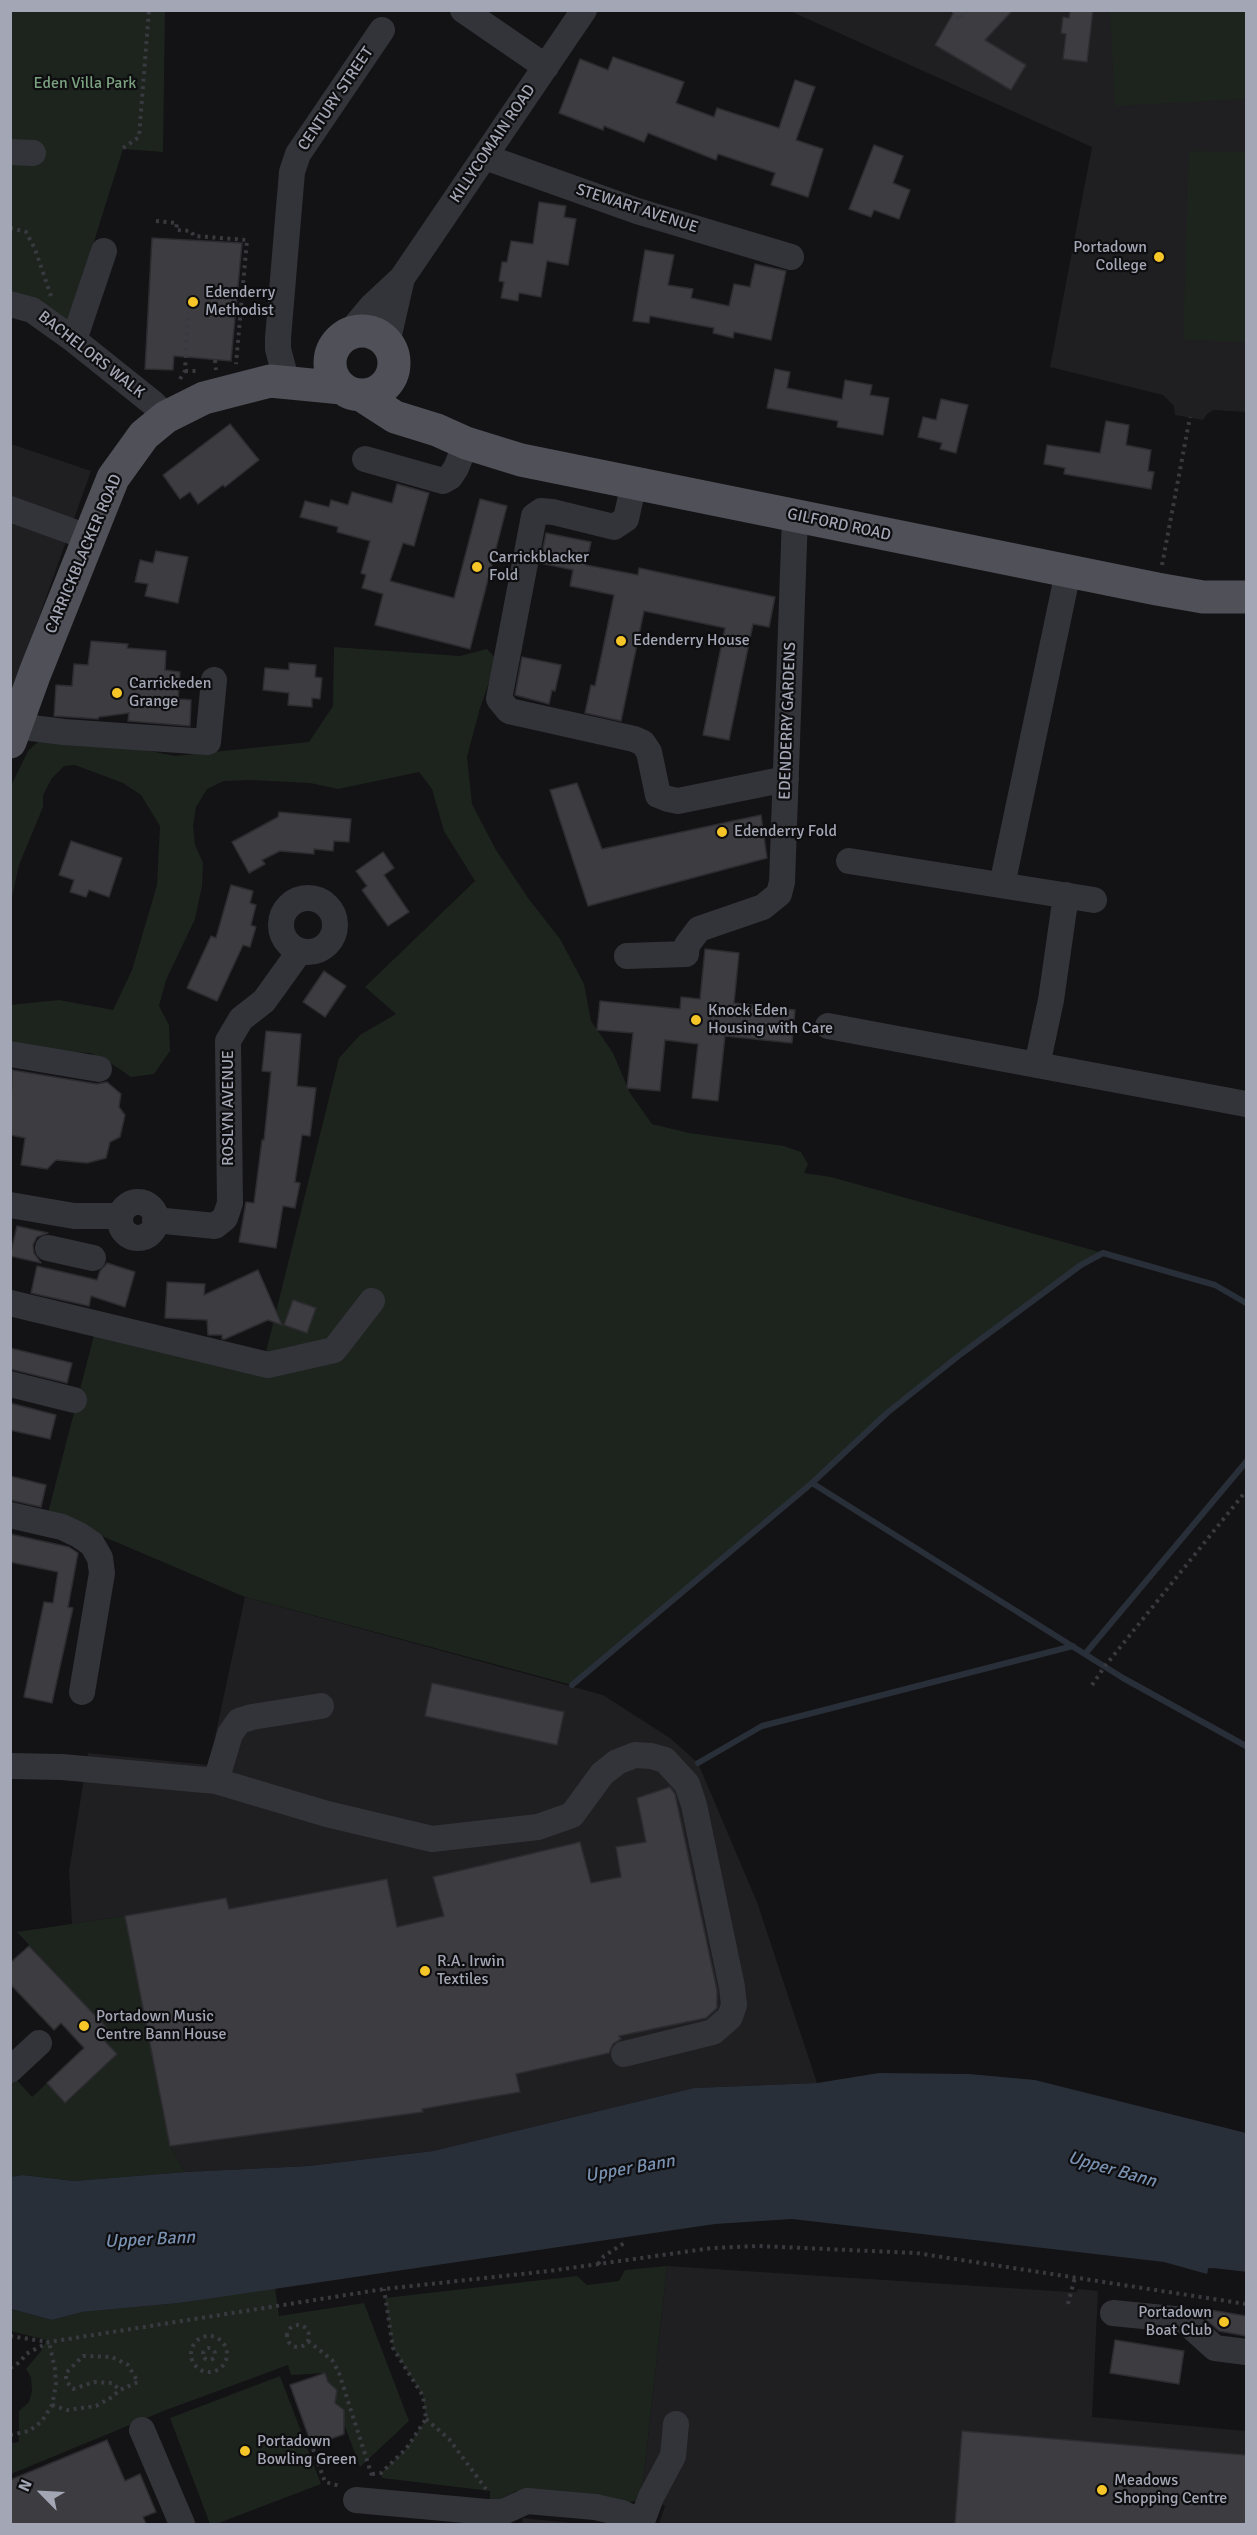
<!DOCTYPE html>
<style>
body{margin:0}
#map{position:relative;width:1257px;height:2535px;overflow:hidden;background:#131214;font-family:Signika,sans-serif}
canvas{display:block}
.frame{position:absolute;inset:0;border:12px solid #a3a7b5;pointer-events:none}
.north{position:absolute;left:12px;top:2463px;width:60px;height:60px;-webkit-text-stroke:4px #0e0d0f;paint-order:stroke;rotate:294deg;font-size:16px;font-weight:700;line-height:24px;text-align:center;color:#a3a7b5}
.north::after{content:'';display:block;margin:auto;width:21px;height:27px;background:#a3a7b5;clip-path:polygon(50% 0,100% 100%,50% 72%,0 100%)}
</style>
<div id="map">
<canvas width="1257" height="2535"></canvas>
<div class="frame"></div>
<div class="north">N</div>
</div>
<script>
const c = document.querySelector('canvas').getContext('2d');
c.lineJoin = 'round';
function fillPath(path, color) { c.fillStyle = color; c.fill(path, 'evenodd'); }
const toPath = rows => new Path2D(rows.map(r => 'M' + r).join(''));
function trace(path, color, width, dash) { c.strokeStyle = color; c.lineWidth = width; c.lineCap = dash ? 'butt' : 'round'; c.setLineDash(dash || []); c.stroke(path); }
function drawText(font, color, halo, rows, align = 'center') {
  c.font = font + ' Signika,sans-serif'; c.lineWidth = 4.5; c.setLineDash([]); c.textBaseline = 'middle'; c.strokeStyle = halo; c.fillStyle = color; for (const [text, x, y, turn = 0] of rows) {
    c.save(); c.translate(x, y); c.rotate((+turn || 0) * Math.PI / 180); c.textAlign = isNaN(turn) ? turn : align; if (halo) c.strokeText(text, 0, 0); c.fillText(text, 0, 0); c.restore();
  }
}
fillPath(toPath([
 [790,11,1246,11,1246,412,1214,410,1207,414,1203,420,1175,415,1174,406,1163,395,1050,367,1092,147],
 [11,444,91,471,11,696],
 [245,1597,603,1695,670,1738,698,1763,757,1902,817,2083,694,2088,433,2151,309,2166,185,2172,170,2146,125,1916,72,1924,69,1871,88,1753,209,1765],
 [667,2266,1070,2292,1076,2292,1078,2289,1098,2291,1092,2417,1246,2431,1246,2524,659,2524,665,2506,642,2491],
 [523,2518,582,2524,522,2524]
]), '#1f1e21');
fillPath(toPath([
 [10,11,165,11,163,152,123,149,65,334,11,304],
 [1110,11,1246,11,1246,99,1115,106],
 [1189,151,1246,152,1246,342,1183,340],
 [334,647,460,656,487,649,497,660,480,708,467,757,472,804,496,850,528,898,560,939,584,984,591,1021,613,1053,630,1093,652,1124,689,1133,784,1146,801,1152,808,1164,804,1173,831,1177,1103,1253,1081,1265,961,1354,887,1413,812,1483,572,1685,245,1597,48,1513,99,1316,265,1356,339,1058,360,1035,396,1014,365,987,475,881,444,831,432,789,419,772,338,789,310,783,251,780,224,781,207,789,196,807,193,826,195,845,203,863,202,886,195,919,166,980,159,1006,169,1025,170,1051,154,1074,131,1077,109,1062,90,1053,11,1049,10,1005,59,1000,113,1010,132,970,157,885,160,826,141,795,123,783,75,765,64,766,52,778,43,795,43,807,19,865,11,901,11,786,28,751,43,737,130,747,175,756,309,742,333,706],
 [125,1916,170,2146,185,2172,74,2181,23,2175,11,2177,11,2082,15,2078,32,2097,47,2083,66,2103,117,2054,99,2035,107,2028,17,1932],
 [667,2266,642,2491,636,2501,624,2503,598,2496,516,2491,493,2503,490,2500,490,2491,382,2478,381,2473,406,2449,426,2419,423,2396,393,2348,385,2298,577,2276,587,2285,619,2281,625,2270],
 [275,2287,279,2316,364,2303,409,2421,360,2467,325,2373,291,2375,288,2365,166,2410,11,2474,11,2443,19,2442,19,2411,29,2402,32,2391,31,2377,26,2369,41,2351,46,2340,11,2331,10,2309,52,2320,82,2312,179,2303],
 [280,2376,321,2484,216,2524,210,2524,170,2418]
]), '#1d241e');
fillPath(toPath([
 [879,2073,969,2074,1035,2080,1246,2133,1246,2272,1213,2268,1207,2274,1164,2262,792,2219,715,2224,179,2303,82,2312,52,2320,11,2309,10,2177,23,2175,74,2181,185,2172,309,2166,433,2151,694,2088,817,2083]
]), '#292f38');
fillPath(toPath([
 [1208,2268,1246,2272,1246,2275,1214,2271,1207,2277]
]), '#131214');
trace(toPath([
 [812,1483,1123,1678,1246,1746],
 [1085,1654,1246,1462],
 [572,1685,812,1483,887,1413,961,1354,1081,1265,1103,1253,1215,1285,1246,1303],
 [698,1763,762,1726,1073,1646]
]), '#292f38', 6);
const building = toPath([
 [955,10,1013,10,985,40,1026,65,1011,90,935,45,955,10],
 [1070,10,1093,10,1087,62,1063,59,1066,34,1061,33,1063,17,1069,18,1070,10],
 [613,57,684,82,676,103,714,117,717,108,779,128,795,80,815,87,796,140,823,149,808,197,771,185,775,173,718,154,716,160,648,133,644,142,604,126,603,130,559,113,580,59,608,70,613,57],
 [874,145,903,156,893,183,910,190,899,219,874,210,871,217,849,209,874,145],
 [539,202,566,206,564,217,576,219,568,265,547,261,541,297,519,293,518,301,501,298,504,282,499,281,502,262,507,262,511,241,533,244,539,202],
 [152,238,242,243,231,361,174,356,173,370,145,369,152,238],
 [645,250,674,255,668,285,693,289,691,298,729,306,734,284,750,287,755,264,786,271,771,340,734,332,733,338,713,333,714,328,650,316,649,323,633,321,645,250],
 [775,369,790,372,787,388,842,399,845,380,872,385,870,395,889,398,883,435,837,427,838,421,767,408,775,369],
 [941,399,968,405,956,453,940,449,942,443,918,437,923,417,936,420,941,399],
 [1106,421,1129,425,1126,445,1151,450,1148,471,1154,472,1151,489,1064,474,1065,468,1044,464,1047,445,1100,453,1106,421],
 [230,424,259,460,225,487,223,485,198,504,190,492,180,499,163,475,230,424],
 [397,484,429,493,414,546,403,543,390,581,454,598,480,499,507,506,470,649,375,625,383,594,362,588,366,575,361,573,370,541,337,532,338,527,300,517,305,501,329,507,331,500,348,505,352,492,392,503,397,484],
 [546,533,591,542,586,565,638,575,639,568,775,597,769,627,753,624,729,740,703,735,725,628,644,611,621,721,585,713,591,685,595,686,614,595,570,586,573,570,540,563,546,533],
 [156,551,188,557,178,603,145,596,148,584,135,582,140,560,153,563,156,551],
 [91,641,128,644,127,648,166,651,165,670,180,672,178,699,191,700,190,726,128,721,129,713,99,717,98,719,54,716,56,685,72,686,74,664,88,665,91,641],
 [522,657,561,665,555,691,552,690,549,704,515,695,522,657],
 [289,663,316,665,315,677,322,678,320,699,312,698,312,707,288,705,289,693,263,690,265,668,289,670,289,663],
 [577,783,602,849,761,815,767,858,588,906,550,790,577,783],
 [279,812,351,819,349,842,334,841,333,851,314,849,314,854,280,851,262,860,265,864,249,873,232,842,278,817,279,812],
 [71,841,122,858,109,897,89,890,86,897,70,892,74,880,59,875,71,841],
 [383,852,394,868,384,875,409,912,388,926,362,890,367,886,356,871,383,852],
 [231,885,253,891,250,903,256,905,251,925,256,927,250,947,243,945,217,1001,187,988,211,936,216,938,231,885],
 [705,949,739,953,734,1003,795,1010,792,1043,725,1036,718,1101,692,1098,698,1044,665,1040,660,1091,627,1088,633,1033,597,1030,600,1001,680,1009,681,997,700,999,705,949],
 [324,971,346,986,325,1017,303,1002,324,971],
 [266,1031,301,1034,297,1086,316,1088,310,1136,302,1135,295,1182,300,1183,295,1208,283,1206,276,1248,239,1242,246,1202,254,1203,262,1140,264,1140,271,1072,262,1071,266,1031],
 [12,1070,97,1084,107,1082,121,1094,119,1107,125,1115,120,1137,110,1142,106,1158,87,1163,56,1160,47,1169,21,1165,25,1138,10,1135,12,1070],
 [17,1226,48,1233,37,1237,33,1245,34,1253,41,1263,10,1256,17,1226],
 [107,1263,135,1272,125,1307,91,1296,89,1306,31,1293,37,1266,97,1280,100,1271,107,1263],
 [258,1270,282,1325,268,1320,225,1339,222,1339,222,1335,208,1335,207,1320,165,1318,167,1282,205,1284,204,1295,258,1270],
 [293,1300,316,1308,307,1333,284,1325,293,1300],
 [10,1348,72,1363,67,1383,10,1369,10,1348],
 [10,1403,56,1415,50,1439,10,1430,10,1403],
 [10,1476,46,1485,41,1507,10,1500,10,1476],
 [10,1534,69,1547,78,1553,68,1607,73,1608,52,1703,24,1697,44,1602,53,1603,58,1572,10,1562,10,1534],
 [432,1683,564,1712,557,1745,425,1716,432,1683],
 [670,1787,675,1794,717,1990,717,2008,706,2018,619,2036,621,2039,613,2044,609,2053,516,2074,520,2092,422,2109,423,2112,170,2146,125,1916,226,1898,229,1909,387,1879,397,1927,444,1916,433,1877,580,1842,591,1883,621,1877,616,1847,646,1842,637,1798,670,1787],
 [29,1946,107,2028,99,2035,117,2054,65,2103,47,2083,84,2048,61,2023,54,2030,10,1984,10,1963,29,1946],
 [1205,2309,1246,2316,1246,2336,1219,2331,1203,2317,1205,2309],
 [1115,2340,1184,2351,1179,2384,1110,2373,1115,2340],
 [325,2373,328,2382,337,2390,335,2403,344,2410,344,2434,312,2446,290,2385,325,2373],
 [962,2431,1246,2455,1246,2524,955,2524,962,2431],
 [107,2440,125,2481,140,2474,156,2512,143,2517,146,2524,10,2524,10,2480,107,2440]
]);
fillPath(building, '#3c3c41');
trace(building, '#2d2c30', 1.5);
trace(toPath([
 [953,10,959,20,968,10],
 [123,148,139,137,149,10],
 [156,221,177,223,176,230,191,231,194,236,247,240,236,364],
 [10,228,26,232,35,249,51,296],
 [238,293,261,295],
 [215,360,216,370],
 [185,371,200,371],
 [180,379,185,371,188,312],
 [1162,565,1190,417],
 [1092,1685,1105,1666,1246,1491],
 [598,2264,604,2256,626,2242],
 [1068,2304,1075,2277],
 '287 2336a11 11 0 1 1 22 0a11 11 0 1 1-22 0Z',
 [10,2336,48,2342],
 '191 2354a18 18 0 1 1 36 0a18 18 0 1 1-36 0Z',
 [308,2341,332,2360,339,2373,372,2476],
 '203 2354a6 6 0 1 1 12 0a6 6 0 1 1-12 0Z',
 [10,2368,20,2362,26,2354,49,2342,384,2289,549,2271,712,2248,758,2246,916,2253,1246,2304],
 [52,2405,67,2410,96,2406,112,2397,120,2390,138,2382,128,2365,112,2357,83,2356,66,2373,66,2381,73,2389,94,2382,112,2383,120,2390],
 [426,2419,449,2439,486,2489],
 [10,2435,29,2431,42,2421,52,2405,56,2385,55,2369,49,2342],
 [313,2449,325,2482,340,2486],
 [372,2474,381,2473,406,2449,426,2419,423,2396,393,2348,384,2289]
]), '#393a40', 4, [3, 4.5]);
trace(toPath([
 [463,10,546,67],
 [10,152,33,153],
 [485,157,637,211,791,257],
 [10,304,32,310,74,340,154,404,166,417],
 [350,332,371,307,402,278,584,10],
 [74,340,104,251],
 [387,343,402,278],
 [287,383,278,349,278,338,292,172,298,154,382,30],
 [365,459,443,481,450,477,456,468,466,443],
 [634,483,626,519,614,527,553,512,541,511,534,516,499,699,509,711,634,739,643,743,649,752,658,795,668,799,678,801,786,779],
 [10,509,90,538],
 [16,726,64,732,208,742,214,680],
 [849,861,1094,900],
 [1002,885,1068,572],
 '281 925a27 27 0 1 1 54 0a27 27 0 1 1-54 0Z',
 [627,956,686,954,687,945,699,929,763,907,779,894,782,882,795,516],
 [828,1026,1246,1104],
 [10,1054,99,1069],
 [1037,1065,1051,1000,1066,895],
 '120 1220a18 18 0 1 1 36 0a18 18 0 1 1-36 0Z',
 [10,1205,74,1216,120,1216],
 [155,1220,215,1226,225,1218,230,1203,228,1041,241,1019,264,1001,300,951],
 [48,1248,93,1258],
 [10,1303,268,1365,334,1350,372,1301],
 [10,1384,74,1400],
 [10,1515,62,1527,79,1535,92,1544,100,1558,102,1573,82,1692],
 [10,1766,62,1767,216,1781,230,1734,239,1721,252,1717,321,1706],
 [216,1781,327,1814,432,1839,538,1827,572,1815,602,1774,617,1762,635,1755,651,1756,665,1760,687,1784,694,1805,732,1987,734,2005,730,2017,713,2032,624,2054],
 [10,2070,39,2043],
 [1113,2313,1184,2320,1215,2348,1246,2352],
 [142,2430,182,2524],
 [356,2500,487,2512,503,2512,527,2501,595,2507,622,2513,642,2522],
 [641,2524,651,2497,673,2456,676,2424]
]), '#333439', 26);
trace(toPath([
 '330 363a32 32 0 1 1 64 0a32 32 0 1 1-64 0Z',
 [361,395,395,417,437,430,466,443,521,460,1157,589,1203,597,1246,597],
 [10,742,35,673,113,478,144,435,166,417,204,398,270,381,342,388]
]), '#4f5058', 33);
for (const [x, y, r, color] of [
 [1159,257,6,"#f6c629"],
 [193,302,6,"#f6c629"],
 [477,567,6,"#f6c629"],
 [621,641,6,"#f6c629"],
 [117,693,6,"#f6c629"],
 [722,832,6,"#f6c629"],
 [696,1020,6,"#f6c629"],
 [425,1971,6,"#f6c629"],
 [84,2026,6,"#f6c629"],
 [1224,2322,6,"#f6c629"],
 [245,2451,6,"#f6c629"],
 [1102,2490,6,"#f6c629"]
]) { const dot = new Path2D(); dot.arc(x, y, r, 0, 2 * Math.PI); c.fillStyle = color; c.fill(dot); trace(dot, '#0e0d0f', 2); }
drawText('16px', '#7aa180', '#0e0d0f', [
 ["Eden Villa Park",85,84]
]);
drawText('16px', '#a3a7b5', '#0e0d0f', [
 ["CENTURY STREET",336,99,-56],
 ["KILLYCOMAIN ROAD",493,144,-56],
 ["STEWART AVENUE",637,209,18],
 ["BACHELORS WALK",91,355,38],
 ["GILFORD ROAD",839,525,12],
 ["CARRICKBLACKER ROAD",84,554,-67],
 ["EDENDERRY GARDENS",788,721,-88],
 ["ROSLYN AVENUE",229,1108,-90]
]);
drawText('16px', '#a3a7b5', '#0e0d0f', [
 ["Portadown",1147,248,"right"],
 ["College",1147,266,"right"],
 ["Edenderry",205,293],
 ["Methodist",205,311],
 ["Carrickblacker",489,558],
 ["Fold",489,576],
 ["Edenderry House",633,641],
 ["Carrickeden",129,684],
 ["Grange",129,702],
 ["Edenderry Fold",734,832],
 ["Knock Eden",708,1011],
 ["Housing with Care",708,1029],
 ["R.A. Irwin",437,1962],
 ["Textiles",437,1980],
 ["Portadown Music",96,2017],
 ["Centre Bann House",96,2035],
 ["Portadown",1212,2313,"right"],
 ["Boat Club",1212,2331,"right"],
 ["Portadown",257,2442],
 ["Bowling Green",257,2460],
 ["Meadows",1114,2481],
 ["Shopping Centre",1114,2499]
], 'left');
drawText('italic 18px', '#7991b1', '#0e0d0f', [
 ["Upper Bann",630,2169,-10],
 ["Upper Bann",1112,2170,16],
 ["Upper Bann",150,2240,-3]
]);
</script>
